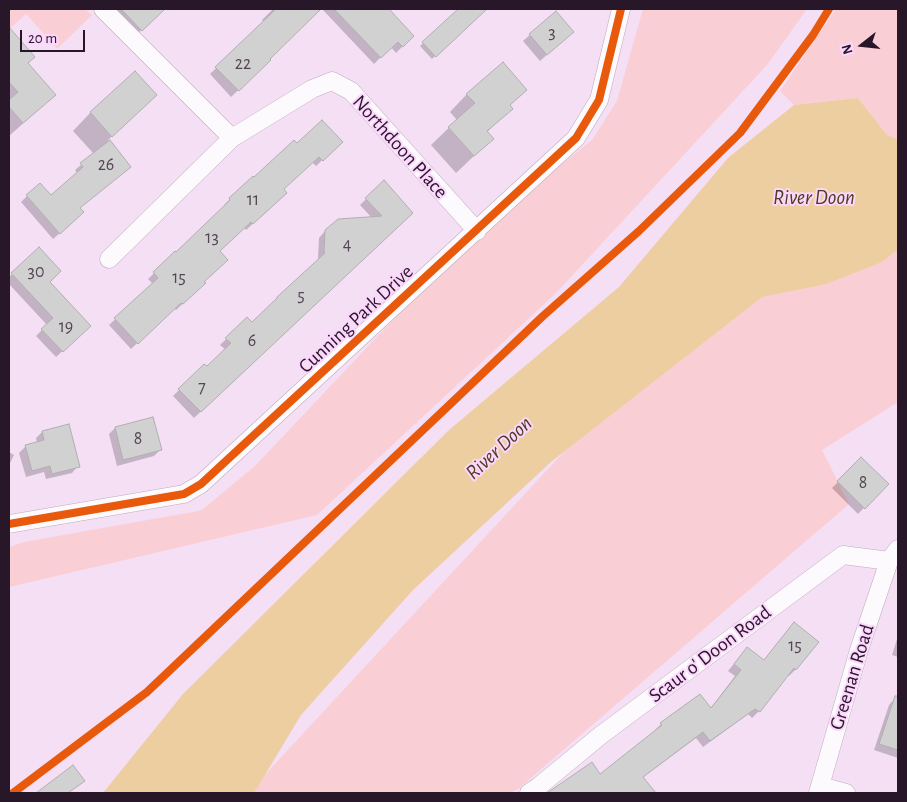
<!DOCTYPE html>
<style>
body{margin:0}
#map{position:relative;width:907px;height:802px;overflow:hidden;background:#f4dff4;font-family:"Alegreya Sans",sans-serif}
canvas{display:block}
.frame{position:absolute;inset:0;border:10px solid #281729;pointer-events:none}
.north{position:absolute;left:837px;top:20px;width:50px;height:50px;-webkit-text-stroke:4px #fcd6fd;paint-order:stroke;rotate:254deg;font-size:14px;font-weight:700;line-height:20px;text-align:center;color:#281729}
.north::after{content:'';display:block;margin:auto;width:18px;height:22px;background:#281729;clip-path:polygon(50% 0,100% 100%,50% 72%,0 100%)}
.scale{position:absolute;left:20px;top:30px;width:65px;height:22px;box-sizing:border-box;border:2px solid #281729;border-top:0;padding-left:6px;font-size:15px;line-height:18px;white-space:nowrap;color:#281729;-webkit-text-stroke:4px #fcd6fd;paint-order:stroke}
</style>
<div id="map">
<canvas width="907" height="802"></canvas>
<div class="frame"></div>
<div class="north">N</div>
<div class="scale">20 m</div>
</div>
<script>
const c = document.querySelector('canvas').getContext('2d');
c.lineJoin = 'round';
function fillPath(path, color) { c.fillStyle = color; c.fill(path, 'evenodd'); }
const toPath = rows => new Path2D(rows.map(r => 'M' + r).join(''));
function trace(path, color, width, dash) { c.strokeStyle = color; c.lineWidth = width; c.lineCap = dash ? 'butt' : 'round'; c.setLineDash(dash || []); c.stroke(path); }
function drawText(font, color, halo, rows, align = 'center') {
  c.font = font + ' "Alegreya Sans",sans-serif'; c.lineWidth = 4; c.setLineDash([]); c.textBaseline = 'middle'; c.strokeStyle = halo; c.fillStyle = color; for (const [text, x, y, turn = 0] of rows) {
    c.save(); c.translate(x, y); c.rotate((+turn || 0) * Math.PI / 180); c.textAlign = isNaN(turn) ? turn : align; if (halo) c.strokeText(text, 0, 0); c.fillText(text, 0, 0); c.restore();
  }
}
fillPath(toPath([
 [9,9,85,9,92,15,57,49,26,14,9,29],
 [643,9,807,9,767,65,556,293,317,515,9,587,9,547,24,542,193,512,202,510,255,466,477,231,592,140,617,101],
 [836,9,898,9,898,139,887,135,858,98,794,105,780,91],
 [898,189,898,402,822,450,849,504,518,789,509,793,248,793,711,293]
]), '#faced5');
fillPath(toPath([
 [858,98,887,135,898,139,898,249,882,262,826,284,762,297,552,461,413,590,301,715,254,793,103,793,183,694,449,430,619,287,728,158,794,105]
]), '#eccea0');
fillPath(toPath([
 [114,9,164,9,135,36],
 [273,9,302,9,310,18,268,59,270,60,231,97,210,74,264,22,262,20],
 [324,9,383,9,413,36,396,53,391,47,374,64,323,10],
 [459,9,485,9,432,59,420,46],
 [556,12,566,38,540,61,523,41],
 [16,37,27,64,54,95,36,112,9,136,9,43],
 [135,73,156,95,108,140,130,167,79,208,76,219,53,239,21,202,27,196,51,197,78,174,75,170,94,154,73,131,90,113],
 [526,90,509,106,511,109,487,132,492,139,456,173,431,145,457,120,450,112,467,94],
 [341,142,316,166,312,162,283,189,280,199,246,230,244,227,219,252,203,282,198,289,176,310,174,308,131,349,109,325,153,284,148,279,175,253,176,253,225,207,224,205,230,199,297,145],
 [366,199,411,213,194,418,173,396,204,365,206,368,226,350,220,345,247,319,252,324,319,260,318,258,319,238,325,231,372,218,360,205],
 [39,249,48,282,83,332,56,357,36,336,47,325,9,284,9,277],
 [115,428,160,450,154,456,117,466,109,434],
 [42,432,78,466,72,473,46,479,44,472,26,477,19,453,26,446,37,443,36,438],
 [9,452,14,455,9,465],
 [861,459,887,484,858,514,832,488],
 [794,624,796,669,789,676,787,674,759,711,752,718,748,714,703,747,696,738,642,778,651,789,647,793,549,793,592,764,600,776,656,731,655,730,661,724,710,709,735,676,728,671,741,655,763,661,788,630],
 [898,636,898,657,892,655],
 [895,698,898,699,898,758,874,750,889,705]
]), '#0003');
const building = toPath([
 [121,9,165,9,142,31,121,9],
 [276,9,321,9,270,59,271,60,239,91,215,67,276,9],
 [334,9,389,9,414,36,403,47,398,42,381,58,334,9],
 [458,9,487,9,436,57,422,42,458,9],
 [556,11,574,32,547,55,529,34,556,11],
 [9,27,35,57,28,63,56,95,23,123,9,107,9,100,18,92,9,82,9,27],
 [503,62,527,90,510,105,513,109,487,131,494,139,474,156,448,127,475,103,466,94,503,62],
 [135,71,157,95,112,137,90,112,135,71],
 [322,120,343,142,323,161,319,157,284,189,287,193,253,224,251,222,220,251,228,260,204,282,206,283,183,304,181,303,138,344,114,318,158,278,153,272,175,251,176,252,230,200,229,198,253,176,254,177,294,140,297,143,322,120],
 [110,140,131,167,80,208,84,212,60,234,26,195,40,183,51,195,83,167,80,163,110,140],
 [384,180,413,213,201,412,178,389,204,364,207,366,231,343,225,338,247,317,252,322,277,298,277,297,325,253,324,252,325,230,338,219,382,216,365,198,384,180],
 [39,247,61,271,50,282,91,326,63,352,41,329,53,318,11,273,39,247],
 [153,417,162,450,123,460,115,427,153,417],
 [69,424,80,467,52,474,50,466,32,471,25,445,44,440,42,431,69,424],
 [861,457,889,484,865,509,837,481,861,457],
 [794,622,819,642,796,670,794,668,760,712,755,709,710,741,703,732,643,777,656,793,547,793,592,762,600,774,662,725,660,723,700,694,711,708,741,670,734,664,747,647,764,660,794,622],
 [895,696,898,696,898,750,879,744,895,696],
 [73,765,85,781,68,793,36,793,73,765]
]);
fillPath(building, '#d2d1d2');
trace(building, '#b0afb0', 1);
const street = toPath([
 [103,9,232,138],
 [109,259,232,138,312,89,332,81,351,91,477,231],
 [9,524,184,494,201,484,576,138,599,100,621,9],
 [820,786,846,793],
 [529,793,538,787,601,735,843,555,889,561],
 [818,793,859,650,889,561,898,549]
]);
trace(street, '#bdabbd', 19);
trace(street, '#fdfafd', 18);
trace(toPath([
 [9,524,184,494,201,484,576,138,599,100,621,9],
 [13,793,147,692,543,316,639,231,740,133,813,35,829,9]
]), '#e8590c', 8);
drawText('18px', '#524653', null, [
 ["3",552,33],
 ["22",243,64],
 ["26",106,165],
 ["11",253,200],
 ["13",212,238],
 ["4",347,245],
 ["30",36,272],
 ["15",179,278],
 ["5",301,296],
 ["19",66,327],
 ["6",252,341],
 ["7",202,388],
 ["8",138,439],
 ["8",863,483],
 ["15",795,646]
]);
drawText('20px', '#281729', '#fcd6fd', [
 ["Northdoon Place",400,147,48],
 ["Cunning Park Drive",356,319,-43],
 ["Scaur o' Doon Road",710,654,-37],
 ["Greenan Road",852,677,-73]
]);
drawText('italic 21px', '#4c3d1c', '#fcd6fd', [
 ["River Doon",814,198],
 ["River Doon",499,448,-43]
]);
</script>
